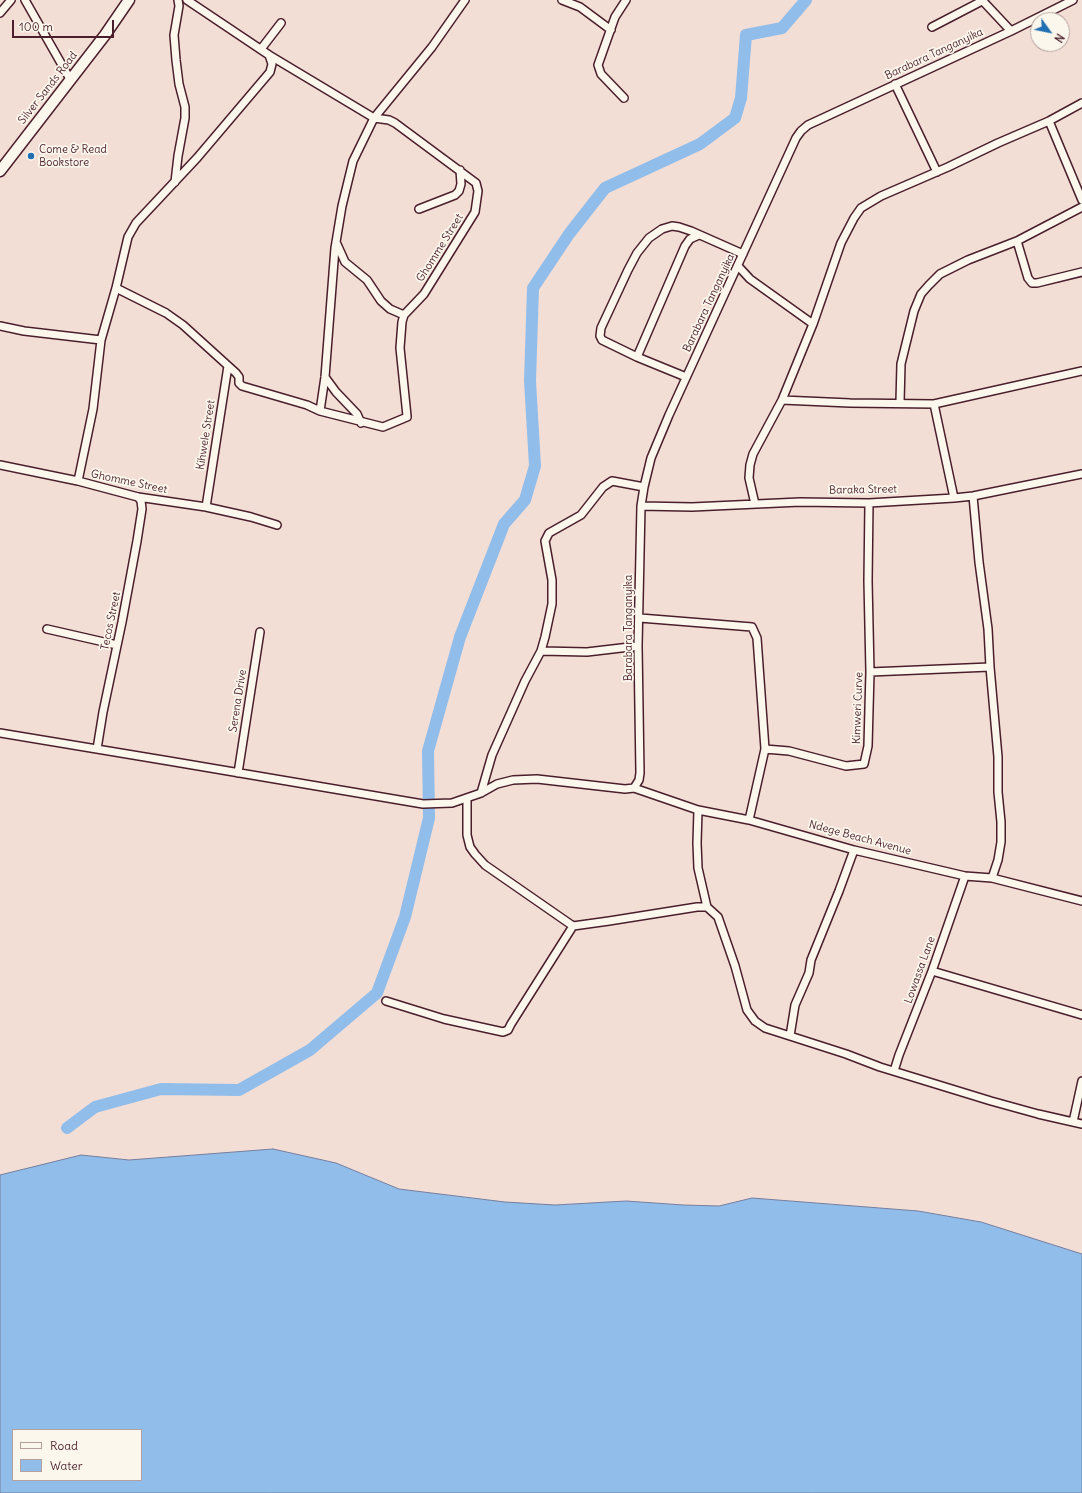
<!DOCTYPE html>
<style>
body{margin:0}
#map{position:relative;width:1082px;height:1493px;overflow:hidden;background:#f3ded6;font-family:Delius,sans-serif}
canvas{display:block}
.legend{position:absolute;left:12px;top:1429px;width:130px;height:52px;box-sizing:border-box;background:#fbf7ec;border:1px solid #b4a19f;margin:0;padding:5px 7px;list-style:none;font-size:12px;color:#4a1f2b}
.legend li{display:flex;align-items:center;gap:8px;height:20px}
.legend b{width:20px;border:1px solid #b4a19f}
.north{position:absolute;left:1030px;top:12px;width:40px;height:40px;box-sizing:border-box;background:#fbf7ec;border:1px solid #b4a19f;border-radius:50%;rotate:123deg;font-size:11px;font-weight:700;line-height:16px;text-align:center;color:#4a1f2b}
.north::after{content:'';display:block;margin:auto;width:14px;height:18px;background:#1f6fb2;clip-path:polygon(50% 0,100% 100%,50% 72%,0 100%)}
.scale{position:absolute;left:12px;top:20px;width:102px;height:18px;box-sizing:border-box;border:2px solid #4a1f2b;border-top:0;padding-left:5px;font-size:12px;line-height:14px;white-space:nowrap;color:#4a1f2b;-webkit-text-stroke:3px #fbf7ec;paint-order:stroke}
</style>
<div id="map">
<canvas width="1082" height="1493"></canvas>
<ul class="legend">
<li><b style="height:5px;background:#fbf7ec"></b>Road</li>
<li><b style="height:11px;background:#91bdea"></b>Water</li>
</ul>
<div class="north">N</div>
<div class="scale">100 m</div>
</div>
<script>
const c = document.querySelector('canvas').getContext('2d');
c.lineJoin = 'round';
function fillPath(path, color) { c.fillStyle = color; c.fill(path, 'evenodd'); }
const toPath = rows => new Path2D(rows.map(r => 'M' + r).join(''));
function trace(path, color, width, dash) { c.strokeStyle = color; c.lineWidth = width; c.lineCap = dash ? 'butt' : 'round'; c.setLineDash(dash || []); c.stroke(path); }
function drawText(font, color, halo, rows, align = 'center') {
  c.font = font + ' Delius,sans-serif'; c.lineWidth = 3.5; c.setLineDash([]); c.textBaseline = 'middle'; c.strokeStyle = halo; c.fillStyle = color; for (const [text, x, y, turn = 0] of rows) {
    c.save(); c.translate(x, y); c.rotate((+turn || 0) * Math.PI / 180); c.textAlign = isNaN(turn) ? turn : align; if (halo) c.strokeText(text, 0, 0); c.fillText(text, 0, 0); c.restore();
  }
}
const water = toPath([
 [273,1149,336,1163,399,1189,505,1202,555,1205,626,1201,683,1205,719,1206,752,1198,918,1211,981,1222,1082,1254,1082,1493,0,1493,0,1175,81,1155,129,1160,273,1149],
 [13,1430,141,1430,141,1480,13,1480,13,1430]
]);
fillPath(water, '#91bdea');
trace(water, '#757e9e', 1);
trace(toPath([
 [67,1128,95,1107,161,1089,239,1090,310,1050,377,993,405,917,429,818,428,751,460,637,504,524,525,500,535,466,530,381,533,288,569,234,605,188,700,144,735,118,741,98,746,35,782,28,806,0]
]), '#91bdea', 12);
const street = toPath([
 [25,0,70,79],
 [187,0,269,55,374,118,389,120,395,123,476,183,478,191,475,212,424,294,404,315,402,322,400,348,407,416],
 [562,0,580,7,611,30],
 [982,0,1011,31],
 [0,13,11,0],
 [932,27,982,1],
 [261,49,281,23],
 [895,84,937,172],
 [624,98,601,74,598,65,615,17,626,0],
 [1049,121,1082,200],
 [175,182,178,156,185,118,185,107,179,84,176,60,174,35,179,6,178,0],
 [419,209,455,195,459,191,461,184,460,170],
 [1017,241,1028,278,1032,283,1037,283,1082,272],
 [336,242,345,262,367,280,381,301,390,309,404,315],
 [738,266,750,279,813,324],
 [116,288,166,313,183,325,236,373,239,377,239,383,242,386,307,405,320,411,383,427,407,417],
 [0,326,24,331,101,340],
 [637,357,685,246,690,239,699,235],
 [325,377,336,392,357,414,361,423],
 [686,377,637,357,602,340,600,336,601,328,628,270,637,253,649,238,662,229,672,226,679,227,691,231,743,254],
 [782,400,850,403,934,404,1082,371],
 [900,402,901,364,914,311,921,294,929,285,940,274,968,260,1017,241,1082,207],
 [934,404,954,498],
 [320,411,325,377,335,248,342,206,353,161,374,118,432,47,465,0],
 [0,465,78,481,138,497,206,507,251,517,277,525],
 [78,481,93,409,101,340,116,288,128,237,136,223,197,158,270,72,272,64,269,55],
 [973,496,979,562,988,629,990,667,998,757,998,792,1001,822,1001,842,998,860,992,878],
 [755,504,749,478,750,465,753,454,782,400,813,324,841,243,854,218,861,208,881,196,948,167,998,143,1049,121,1082,103],
 [641,506,692,507,800,502,869,503,954,498,973,496,1082,474],
 [206,507,228,366],
 [640,618,752,627,757,638,765,749],
 [47,629,117,645],
 [541,651,587,652,638,646],
 [870,672,990,667],
 [0,733,169,761,423,804,452,803,481,793,497,784,513,780,537,779,625,789,634,788,698,810,749,820,854,850,965,876,992,878,1082,901],
 [97,749,103,712,122,622,137,541,142,509,141,501,138,497],
 [238,773,260,632],
 [634,788,639,780,640,773,638,646,641,506,644,487,651,458,669,415,796,138,801,131,808,125,1011,31,1073,0],
 [481,793,492,755,525,681,541,651,545,637,552,604,552,580,545,541,549,533,581,515,603,487,612,481,644,487],
 [467,799,467,835,470,847,475,854,485,865,573,926,609,921,697,907,707,907,718,917,735,966,747,1010,755,1021,765,1028,846,1054,880,1067,991,1101,1038,1114,1082,1124],
 [698,810,697,843,698,868,707,907],
 [749,820,765,749,789,751,846,766,864,764,868,746,870,672,868,581,869,503],
 [932,971,1082,1015],
 [386,1001,444,1019,503,1032,508,1030,511,1024,573,926],
 [790,1036,795,1005,809,973,811,960,839,891,854,850],
 [894,1071,899,1055,932,971,965,876],
 [1073,1122,1082,1081]
]);
const secondary = toPath([
 [0,171,105,35,129,0]
]);
trace(street, '#4a1f2b', 10);
trace(secondary, '#4a1f2b', 13);
trace(street, '#fbf7ec', 7);
trace(secondary, '#fbf7ec', 10);
for (const [x, y, r, color] of [
 [31,156,4,"#1f6fb2"]
]) { const dot = new Path2D(); dot.arc(x, y, r, 0, 2 * Math.PI); c.fillStyle = color; c.fill(dot); trace(dot, '#fbf7ec', 1.5); }
drawText('11px', '#4a1f2b', '#fbf7ec', [
 ["Barabara Tanganyika",934,54,-25],
 ["Silver Sands Road",48,88,-52],
 ["Ghomme Street",440,248,-58],
 ["Barabara Tanganyika",709,303,-65],
 ["Kihwele Street",206,435,-81],
 ["Ghomme Street",129,482,12],
 ["Baraka Street",863,490,-1],
 ["Tecos Street",111,621,-78],
 ["Barabara Tanganyika",629,628,-90],
 ["Serena Drive",238,701,-81],
 ["Kimweri Curve",858,708,-88],
 ["Ndege Beach Avenue",860,838,15],
 ["Lowassa Lane",920,970,-70]
]);
drawText('11px', '#4a1f2b', '#fbf7ec', [
 ["Come & Read",39,150],
 ["Bookstore",39,163]
], 'left');
</script>
